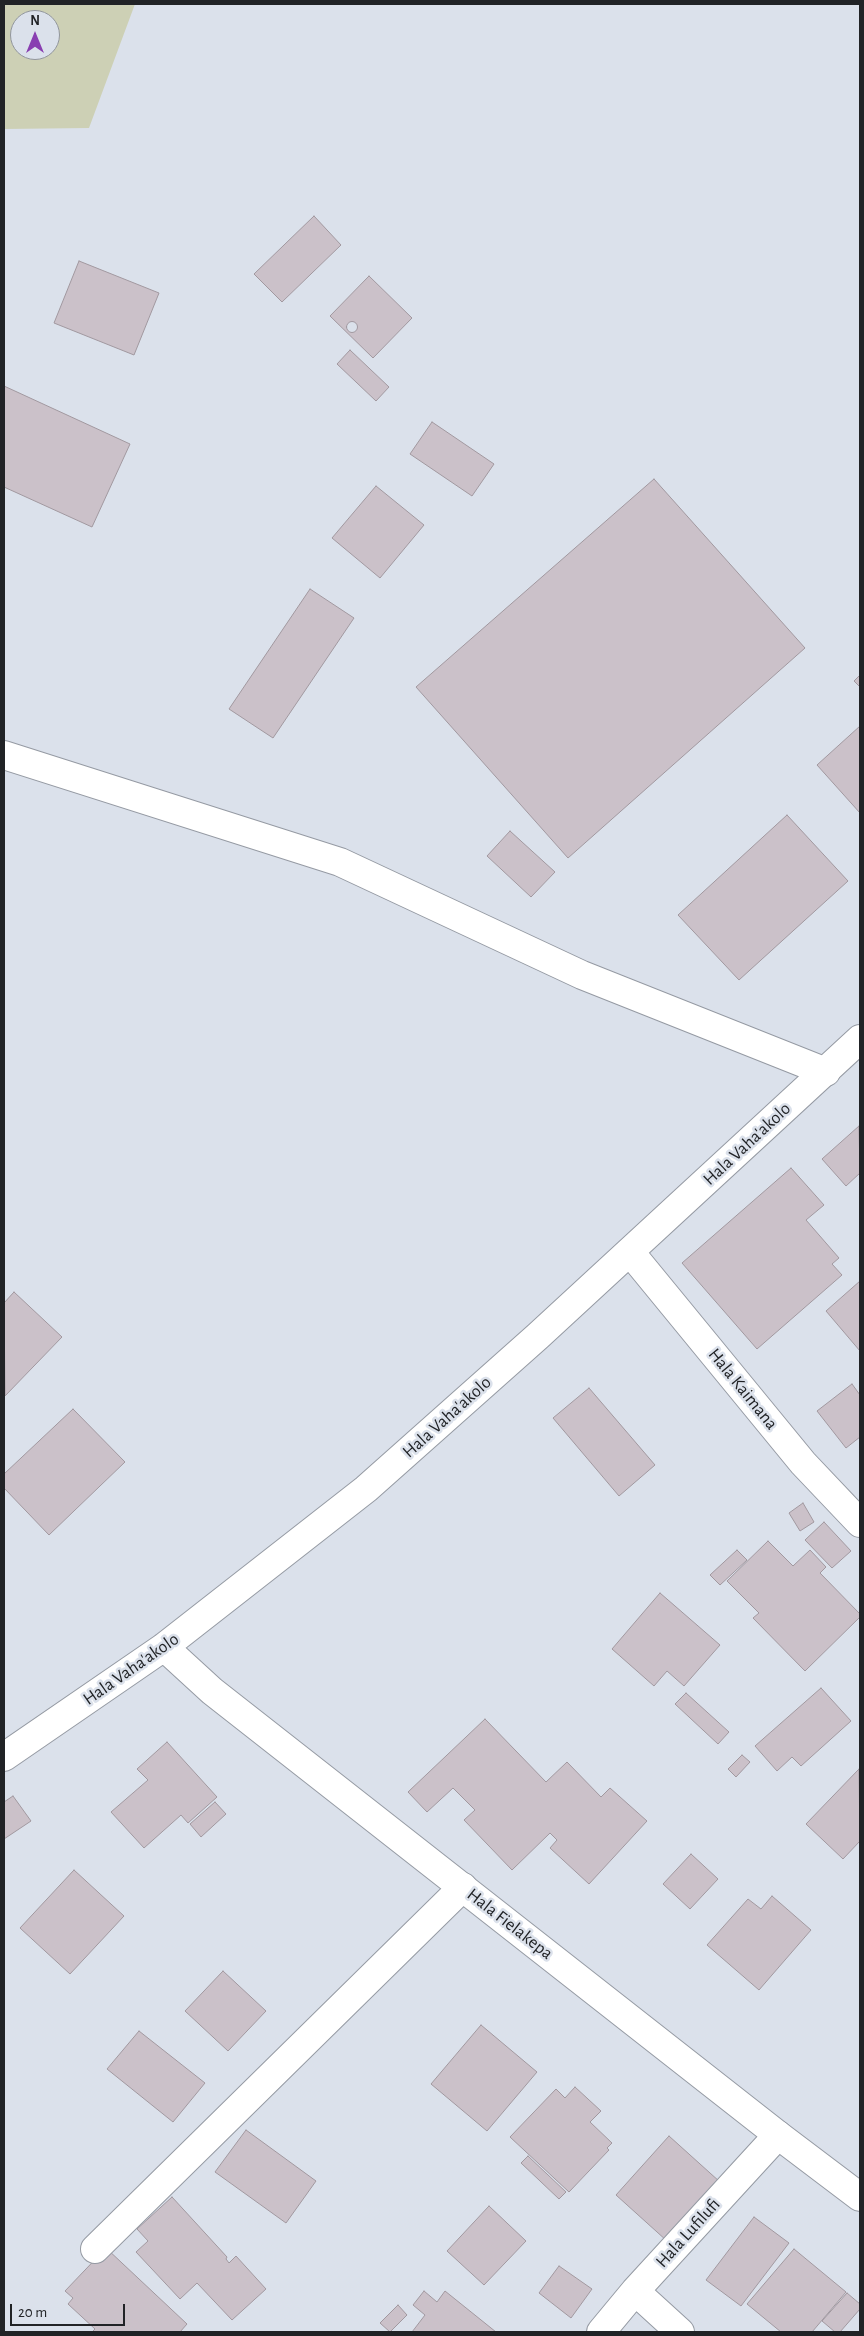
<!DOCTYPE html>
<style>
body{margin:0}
#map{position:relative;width:864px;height:2336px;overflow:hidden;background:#dbe1eb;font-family:"Alegreya Sans",sans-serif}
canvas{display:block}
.frame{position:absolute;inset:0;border:5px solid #212326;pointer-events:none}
.north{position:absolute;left:10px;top:10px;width:50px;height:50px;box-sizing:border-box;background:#dbe1eb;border:1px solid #91959c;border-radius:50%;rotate:0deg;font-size:14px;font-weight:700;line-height:20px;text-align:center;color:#212326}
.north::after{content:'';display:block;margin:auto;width:18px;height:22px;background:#893fb1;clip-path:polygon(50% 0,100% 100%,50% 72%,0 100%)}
.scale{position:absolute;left:10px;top:2304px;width:115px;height:22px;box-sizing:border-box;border:2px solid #212326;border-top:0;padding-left:6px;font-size:15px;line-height:18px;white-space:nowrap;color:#212326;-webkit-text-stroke:4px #dbe1eb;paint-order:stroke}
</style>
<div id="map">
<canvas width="864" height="2336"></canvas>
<div class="frame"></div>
<div class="north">N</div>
<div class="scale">20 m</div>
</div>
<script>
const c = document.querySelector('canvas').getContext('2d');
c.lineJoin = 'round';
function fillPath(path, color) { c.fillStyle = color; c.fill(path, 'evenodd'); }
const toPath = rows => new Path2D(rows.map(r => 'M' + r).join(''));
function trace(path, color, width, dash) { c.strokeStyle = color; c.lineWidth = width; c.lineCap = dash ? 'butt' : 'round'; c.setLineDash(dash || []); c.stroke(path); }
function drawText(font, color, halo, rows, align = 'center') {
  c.font = font + ' "Alegreya Sans",sans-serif'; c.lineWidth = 5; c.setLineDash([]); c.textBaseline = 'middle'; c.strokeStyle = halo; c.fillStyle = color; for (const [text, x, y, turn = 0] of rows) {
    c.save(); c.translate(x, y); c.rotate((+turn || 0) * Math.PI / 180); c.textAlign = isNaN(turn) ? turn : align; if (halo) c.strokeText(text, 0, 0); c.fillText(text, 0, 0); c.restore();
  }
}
fillPath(toPath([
 [4,4,135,4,89,128,4,129],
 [20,20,50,20,50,50,20,50]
]), '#cdd0b5');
const building = toPath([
 [314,216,341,245,282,302,254,274,314,216],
 [79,261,159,293,134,355,54,323,79,261],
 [369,276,412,318,373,358,330,316,369,276],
 '346.5 327a5.5 5.5 0 1 1 11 0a5.5 5.5 0 1 1-11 0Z',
 [350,350,389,387,376,401,337,364,350,350],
 [4,386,130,444,92,527,4,487,4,386],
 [432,422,494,464,472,496,410,454,432,422],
 [654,479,805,648,568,858,416,687,654,479],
 [376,486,424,525,380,578,332,538,376,486],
 [310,589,354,618,273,738,229,709,310,589],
 [860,675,860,687,854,681,860,675],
 [860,726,860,813,817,765,860,726],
 [787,815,848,881,739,980,678,915,787,815],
 [510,831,555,872,531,897,487,856,510,831],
 [859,1126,860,1173,846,1186,822,1159,859,1126],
 [791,1168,824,1205,806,1220,839,1258,832,1264,842,1275,757,1349,682,1263,791,1168],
 [860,1281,860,1351,826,1311,860,1281],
 [14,1292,62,1337,5,1396,4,1303,14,1292],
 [852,1384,860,1395,860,1437,846,1448,817,1411,852,1384],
 [589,1388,655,1465,619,1496,553,1418,589,1388],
 [73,1409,125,1462,49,1535,4,1488,4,1474,73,1409],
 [803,1503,814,1522,800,1531,789,1513,803,1503],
 [824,1522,851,1551,832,1568,805,1540,824,1522],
 [768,1541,793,1566,810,1550,826,1567,820,1573,860,1614,860,1617,805,1671,753,1618,759,1613,727,1581,768,1541],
 [737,1550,747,1560,720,1585,710,1575,737,1550],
 [660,1593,720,1645,684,1686,667,1671,654,1686,612,1649,660,1593],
 [821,1688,851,1721,801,1766,792,1757,777,1771,755,1746,821,1688],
 [686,1693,729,1732,718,1744,675,1704,686,1693],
 [485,1719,546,1782,567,1762,601,1797,610,1788,647,1821,589,1884,550,1848,557,1840,550,1833,512,1870,464,1820,475,1810,453,1788,427,1812,408,1792,485,1719],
 [167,1742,217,1797,188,1823,181,1815,144,1848,111,1812,148,1780,137,1769,167,1742],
 [742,1755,750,1762,736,1777,728,1769,742,1755],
 [859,1769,860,1841,843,1859,806,1824,859,1769],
 [13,1796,31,1821,4,1839,4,1802,13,1796],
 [215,1802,226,1814,201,1837,190,1824,215,1802],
 [691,1854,718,1879,690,1909,663,1884,691,1854],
 [74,1870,124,1916,70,1974,20,1928,74,1870],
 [772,1896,811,1930,759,1990,707,1945,748,1899,761,1909,772,1896],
 [223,1971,266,2011,228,2051,185,2011,223,1971],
 [481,2025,537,2072,487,2131,431,2084,481,2025],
 [139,2031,205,2083,173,2122,107,2069,139,2031],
 [575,2087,601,2111,590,2122,612,2143,607,2148,609,2150,569,2192,510,2137,556,2089,565,2098,575,2087],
 [246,2130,316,2181,286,2223,215,2172,246,2130],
 [669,2136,720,2182,667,2241,616,2195,669,2136],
 [528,2156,566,2192,559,2199,521,2163,528,2156],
 [172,2197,227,2257,226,2259,229,2263,236,2256,266,2289,232,2320,197,2283,180,2299,136,2252,148,2241,137,2229,172,2197],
 [489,2206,526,2241,484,2285,447,2251,489,2206],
 [754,2217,789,2243,741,2306,706,2280,754,2217],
 [106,2248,187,2324,180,2332,92,2332,95,2329,68,2304,73,2298,65,2291,106,2248],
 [794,2249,846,2292,812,2332,781,2332,747,2304,794,2249],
 [559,2266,592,2289,571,2318,539,2293,559,2266],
 [424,2291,437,2302,445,2291,496,2332,412,2332,425,2315,413,2305,424,2291],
 [847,2293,860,2304,860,2309,840,2332,835,2332,822,2321,847,2293],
 [398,2305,407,2315,390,2332,380,2323,398,2305]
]);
fillPath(building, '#cbc1c9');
trace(building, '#a1989f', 1);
const street = toPath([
 [4,755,340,862,582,975,826,1072],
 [630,1252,803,1463,860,1523],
 [95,2249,463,1887],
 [635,2291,680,2332],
 [601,2332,635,2291,778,2135]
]);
const secondary = toPath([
 [164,1647,212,1691,778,2135,860,2197],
 [4,1757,164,1647,366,1489,538,1336,860,1039]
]);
trace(street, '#959aa3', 30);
trace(secondary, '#959aa3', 30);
trace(street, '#fff', 28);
trace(secondary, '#fff', 28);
drawText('18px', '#212326', '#dbe1eb', [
 ["Hala Vaha'akolo",747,1144,-43],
 ["Hala Kaimana",743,1389,51],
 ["Hala Vaha'akolo",447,1417,-42],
 ["Hala Vaha'akolo",131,1669,-35],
 ["Hala Fielakepa",510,1924,38],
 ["Hala Lufilufi",688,2233,-48]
]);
</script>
